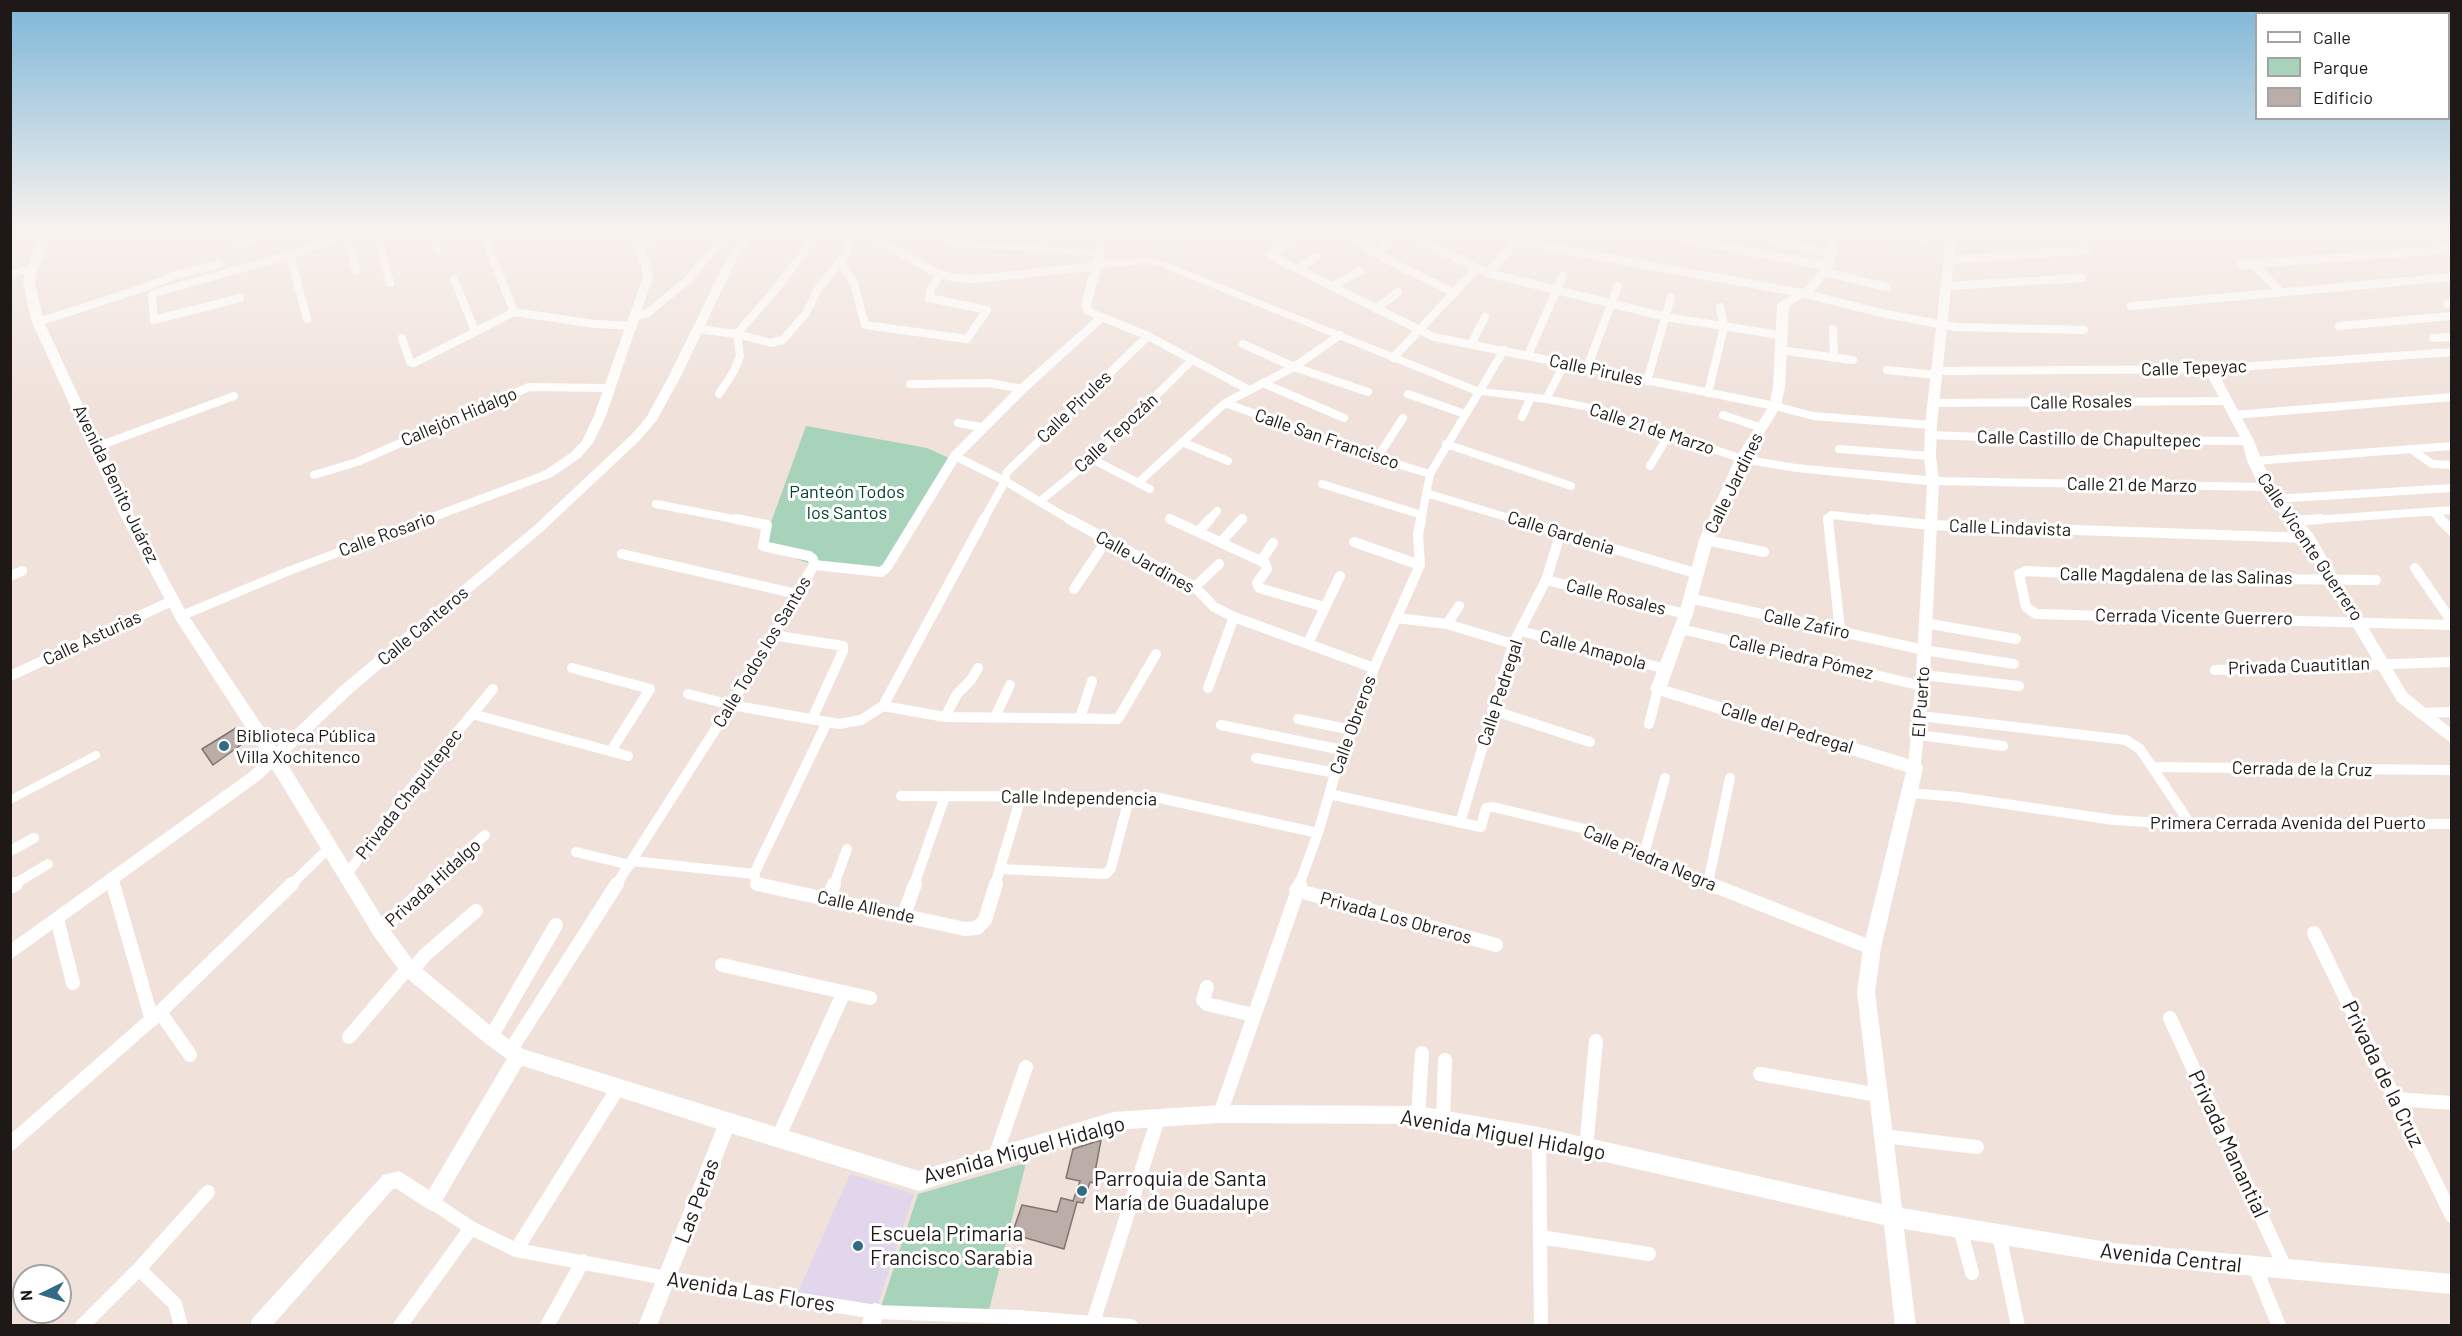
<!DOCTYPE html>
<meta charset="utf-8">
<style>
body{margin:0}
#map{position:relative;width:2462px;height:1336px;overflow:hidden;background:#f0e1da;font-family:Barlow,sans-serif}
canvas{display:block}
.frame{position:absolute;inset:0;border:12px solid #1e1917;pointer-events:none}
.legend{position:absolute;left:2255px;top:12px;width:195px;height:108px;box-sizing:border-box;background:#fff;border:2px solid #a5a3a2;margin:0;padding:8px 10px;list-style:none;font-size:18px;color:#1e1917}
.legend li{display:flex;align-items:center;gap:12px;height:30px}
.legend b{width:30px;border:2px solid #a5a3a2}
.north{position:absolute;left:12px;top:1264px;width:60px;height:60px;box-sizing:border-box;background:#fff;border:2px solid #a5a3a2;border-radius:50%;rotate:265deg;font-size:16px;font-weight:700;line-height:24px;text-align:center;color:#1e1917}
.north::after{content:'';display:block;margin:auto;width:21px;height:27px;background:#326b84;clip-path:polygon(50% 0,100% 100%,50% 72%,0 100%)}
</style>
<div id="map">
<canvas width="2462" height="1336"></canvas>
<div class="frame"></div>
<ul class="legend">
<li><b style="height:8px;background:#fff"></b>Calle</li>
<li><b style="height:16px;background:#a7d3ba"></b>Parque</li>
<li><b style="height:16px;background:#bbada7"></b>Edificio</li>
</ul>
<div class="north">N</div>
</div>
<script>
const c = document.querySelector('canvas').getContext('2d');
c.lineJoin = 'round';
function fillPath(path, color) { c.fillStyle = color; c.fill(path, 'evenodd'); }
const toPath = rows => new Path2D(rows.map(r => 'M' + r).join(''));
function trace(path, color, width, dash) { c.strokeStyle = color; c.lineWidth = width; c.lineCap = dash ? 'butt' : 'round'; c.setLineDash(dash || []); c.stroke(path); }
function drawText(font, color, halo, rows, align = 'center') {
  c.font = font + ' Barlow,sans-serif'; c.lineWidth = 6; c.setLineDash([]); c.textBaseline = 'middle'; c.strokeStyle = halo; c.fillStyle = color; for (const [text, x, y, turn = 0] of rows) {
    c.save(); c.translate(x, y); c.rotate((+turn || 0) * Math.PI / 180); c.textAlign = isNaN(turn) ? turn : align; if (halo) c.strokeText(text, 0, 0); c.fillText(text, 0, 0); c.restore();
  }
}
fillPath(toPath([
 [850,1174,914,1194,877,1307,796,1297]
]), '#e1d6eb');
fillPath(toPath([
 [806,426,927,448,951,459,881,572,814,565,762,547],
 [1026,1163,988,1314,880,1310,918,1194]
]), '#a7d3ba');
const building = toPath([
 [236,728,245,742,213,765,202,749,236,728],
 [1101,1140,1093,1183,1090,1182,1083,1203,1077,1202,1064,1249,1012,1234,1022,1205,1057,1212,1061,1198,1073,1201,1080,1181,1066,1178,1073,1149,1101,1140]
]);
fillPath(building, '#bbada7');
trace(building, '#82756f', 1.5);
trace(toPath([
 [10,800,96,755]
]), '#fff', 8);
trace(toPath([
 [428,226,438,249],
 [480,226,514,312,595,324,633,326],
 [855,226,857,231,940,274,955,278,976,279,1097,266],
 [1336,226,1378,255,1455,293],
 [1619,226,1826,266],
 [755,227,814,238],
 [1395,229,1488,273,1666,317,1780,335],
 [376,231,390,283],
 [1999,231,2066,226],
 [346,233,356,270],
 [1830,234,1929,239],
 [1103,235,1181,238],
 [1291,239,1271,256,1434,337,1775,406,1813,416,1931,425],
 [1768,240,1832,253],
 [1536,242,1546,226],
 [237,243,281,233,293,235,325,228],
 [641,249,668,226],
 [1100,253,1104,226],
 [290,255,307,319],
 [1378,255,1397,226],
 [1950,260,2087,250],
 [840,263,854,283,865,325,967,339,987,310,929,298,931,289,940,274],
 [2253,264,2281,292],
 [2241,265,2452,249],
 [1298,269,1316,257],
 [1824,272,1886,287],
 [1488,273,1517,241,1536,242,1547,247,1802,293,1881,313,1955,327,2084,330],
 [454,279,475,331],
 [1947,286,2082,278],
 [1332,287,1359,271],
 [240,298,154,320,152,296,154,293,290,255,346,233,376,231,393,226],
 [2447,304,2452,303],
 [2131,306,2452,277],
 [1376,309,1398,292],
 [636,316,646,314,688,280,732,226],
 [1102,317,1148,336,1249,390],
 [38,322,140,289,175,275,219,264],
 [2339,326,2452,316],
 [697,329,737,334,771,343,783,340,806,313,818,289,847,253,847,230],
 [1833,329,1834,358],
 [402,338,410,362,414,363,514,312],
 [2433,338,2452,337],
 [1243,344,1294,367,1368,392],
 [1471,344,1485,317],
 [1779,350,1853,360],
 [1528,355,1563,275],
 [1393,358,1476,269],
 [1587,368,1618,286],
 [1887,370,1936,375],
 [1936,371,2210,369,2452,352],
 [1647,381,1671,297],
 [1263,383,1344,418],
 [910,384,990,383,1022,389],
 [1708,393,1724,327,1720,307],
 [719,394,734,371,740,356,737,334,775,290,820,231,828,228,857,231],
 [1408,394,1465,414],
 [1546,399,1565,363],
 [1225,403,1377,458,1430,474],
 [1934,403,2227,401],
 [1723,415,1762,428],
 [2234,415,2452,397],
 [1522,417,1531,397],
 [958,423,981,427],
 [1930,435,2057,440,2248,441],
 [1182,442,1228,461],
 [1446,444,1571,486],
 [96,447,234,396],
 [1839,449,1930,456],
 [2411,449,2432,464,2452,465],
 [955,456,1005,481,1072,521],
 [1377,458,1403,418],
 [1092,459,1150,489],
 [2254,461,2452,446],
 [1650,466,1670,433],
 [314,475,357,462,529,387,609,388],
 [1933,481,2266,487],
 [1138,483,1225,403,1294,367,1340,335],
 [1322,484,1422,515],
 [1426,493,1519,521],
 [2274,499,2452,488],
 [1039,502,1092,459,1191,361],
 [656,504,744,521],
 [2433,512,2442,521],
 [1170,519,1174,521],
 [983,521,1005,481,1007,472,1148,336],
 [1208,521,1217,511],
 [1240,521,1242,519],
 [1421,521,1430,474,1504,350],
 [1828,521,1831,515,1887,521],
 [2299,521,2452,510]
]), '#fff', 8);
trace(toPath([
 [736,519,767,525,763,546,809,556,813,559,814,565],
 [1069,519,1195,587,1214,607,1234,617,1374,668],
 [1170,519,1265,563,1267,569,1257,583,1259,588,1324,607],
 [1514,519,1695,573],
 [1828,519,1840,631],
 [1872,519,1930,525,2308,538],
 [2440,519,2452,531],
 [2294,521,2320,519],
 [1199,531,1210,519],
 [1706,540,1764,552],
 [1221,542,1242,519],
 [1354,542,1420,565],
 [622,554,797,594],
 [1261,561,1273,543],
 [814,565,881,572],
 [2415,568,2452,622],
 [10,576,22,571],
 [1546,580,1686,614],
 [2376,580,2163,578,2026,571,2019,574,2026,607,2036,614,2452,625],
 [1195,587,1219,564],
 [1074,589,1106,541],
 [1689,598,1924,650,2014,664],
 [1396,618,1447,624,1513,644],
 [1925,623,2016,639],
 [1447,624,1459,606],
 [1681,629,1922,686],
 [1521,631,1666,669],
 [772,635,843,646,843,651,812,719],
 [1308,643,1340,576],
 [572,668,650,689,611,751],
 [2215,670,2452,662],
 [1923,675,2019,686],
 [10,676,174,600],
 [1208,688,1234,617],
 [688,694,731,705,839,724,861,720,883,706,984,519],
 [883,706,945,717,1118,719,1156,654],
 [1492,710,1590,742],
 [2420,713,2452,712],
 [472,714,628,756],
 [1920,716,2126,740,2140,749,2191,825],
 [945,717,957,694,971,680,978,668],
 [995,717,1010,685],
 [1080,718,1092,681],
 [1298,719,1352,730],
 [1649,724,1658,689],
 [1221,725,1342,750],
 [1919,735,2003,746],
 [1256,758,1336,773],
 [2152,767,2452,770],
 [1910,793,1958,797,2114,820,2191,825,2452,824],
 [1329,794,1481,827,1486,808,1493,807,1589,830,1713,885],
 [901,796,1155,797,1318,833],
 [1460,823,1513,644,1546,580,1561,532],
 [10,851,34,838],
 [576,852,630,865],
 [1644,854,1665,778],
 [633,861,754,874],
 [1001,869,1106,874,1111,868,1130,795],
 [347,874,411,788,493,689],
 [111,878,113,885],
 [1708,883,1730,778],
 [13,885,48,864],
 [291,885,330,847],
 [430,885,485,835],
 [616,885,731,705,814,565],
 [762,885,757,884,754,874,827,722],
 [834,885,847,849],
 [914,885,945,796],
 [995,885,1021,797],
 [1299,885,1318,833,1342,750,1352,730,1374,668,1420,565,1418,535,1421,519]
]), '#fff', 10);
trace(toPath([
 [113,884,152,1020],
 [757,884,965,929,977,928,985,920,996,884],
 [1710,884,1872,948],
 [10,887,16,884],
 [1296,890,1496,945],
 [829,898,834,884],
 [904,915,915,884],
 [57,919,73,983],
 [380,930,431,884],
 [2314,933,2452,1216],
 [722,965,870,998],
 [411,972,425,955,476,911],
 [1207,987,1203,1000,1207,1004,1253,1015],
 [160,1012,190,1055],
 [2170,1018,2286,1270],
 [349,1037,408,968],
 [491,1037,556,925],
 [510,1051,617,884],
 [1760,1074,1878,1095],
 [2395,1099,2452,1103],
 [1220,1114,1300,884],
 [1418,1115,1422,1053],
 [1443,1120,1445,1060],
 [1883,1136,1977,1147],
 [1539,1137,1541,1326],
 [778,1138,844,992],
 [10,1144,160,1012,292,884],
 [1586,1148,1596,1041],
 [995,1157,1026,1067],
 [432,1202,471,1228,516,1250,666,1278,875,1312,1018,1317,1131,1326],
 [1960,1228,1972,1273],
 [1999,1234,2018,1326],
 [1540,1237,1649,1254],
 [516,1250,618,1088],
 [2255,1267,2279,1326],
 [139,1269,175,1304,181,1326],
 [1093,1322,1158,1119],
 [82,1326,139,1269,208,1192],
 [400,1326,471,1228],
 [547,1326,583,1261]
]), '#fff', 14);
fillPath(toPath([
 [55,226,74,226,49,233,44,230,55,226],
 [625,226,635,226,651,264,653,277,606,416,593,443,580,458,552,477,290,575,186,619,176,619,174,616,176,613,282,569,544,471,572,452,582,441,594,416,643,277,641,264,625,226],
 [742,226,760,227,737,258,681,376,657,420,639,441,542,532,351,694,260,780,10,960,10,944,250,772,341,686,534,526,631,435,646,418,669,376,727,258,748,229,742,226],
 [910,226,931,226,948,229,951,238,956,240,1100,250,1105,253,1103,261,1148,258,1162,261,1480,388,1546,395,1591,404,1743,455,1796,464,1926,476,1924,456,1925,425,1946,239,1958,231,2003,229,2003,233,1999,234,1961,237,1956,240,1937,425,1936,456,1939,481,1930,675,1920,772,1915,774,1910,772,1908,768,1916,675,1927,485,1796,472,1742,463,1589,411,1546,403,1474,394,1159,266,1148,264,1101,268,1091,306,1093,309,1106,315,1106,319,1026,392,959,459,891,570,885,575,877,575,875,572,877,569,883,564,951,453,1018,386,1095,318,1084,313,1081,306,1094,256,955,246,942,242,939,233,915,229,910,226],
 [32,265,36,266,36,270,10,278,10,271,32,265],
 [518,1048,524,1050,526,1056,524,1062,438,1208,432,1211,426,1208,397,1189,393,1189,272,1326,250,1326,252,1319,383,1175,399,1171,429,1190,512,1050,518,1048],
 [727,1115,733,1117,736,1123,657,1326,638,1326,721,1117,727,1115],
 [875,1303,882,1305,884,1312,880,1326,861,1326,868,1305,875,1303]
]), '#fff');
fillPath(toPath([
 [43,226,53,226,55,230,38,268,35,283,44,322,135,517,186,612,280,752,386,924,414,962,497,1031,523,1049,919,1171,1113,1112,1220,1105,1418,1106,1539,1127,1882,1204,1857,992,1863,948,1906,772,1658,695,1653,693,1650,689,1679,614,1699,540,1735,459,1769,406,1773,387,1777,304,1806,287,1819,271,1826,253,1826,226,1837,226,1838,253,1830,272,1814,291,1789,306,1785,387,1781,406,1748,459,1713,540,1693,614,1667,686,1915,761,1921,763,1923,768,1881,948,1875,992,1902,1208,2113,1243,2452,1274,2452,1294,2113,1263,1904,1229,1916,1326,1895,1326,1884,1225,1539,1147,1418,1124,1220,1123,1113,1130,919,1191,727,1132,511,1062,485,1043,402,974,374,936,268,762,176,620,121,517,32,322,23,283,26,268,43,230,43,226],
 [2210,365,2216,369,2254,441,2272,485,2313,534,2407,693,2452,729,2452,744,2397,701,2303,542,2261,490,2247,461,2242,441,2204,369,2210,365]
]), '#fff');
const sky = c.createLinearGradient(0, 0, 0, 413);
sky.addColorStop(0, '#7cb6d8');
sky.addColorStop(0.55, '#f8f2ee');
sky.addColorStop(1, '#f8f2ee00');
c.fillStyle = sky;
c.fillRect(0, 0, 2462, 413);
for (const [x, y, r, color] of [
 [224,746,6,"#326b84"],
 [1082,1191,6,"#326b84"],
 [858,1246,6,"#326b84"]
]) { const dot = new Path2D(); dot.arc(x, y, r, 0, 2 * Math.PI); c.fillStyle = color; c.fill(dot); trace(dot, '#fff', 2); }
drawText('18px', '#1e1917', '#fff', [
 ["Calle Tepeyac",2194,368,-2],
 ["Calle Pirules",1596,370,12],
 ["Calle Rosales",2081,402,-1],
 ["Calle Pirules",1074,407,-44],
 ["Callejón Hidalgo",459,417,-23],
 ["Calle 21 de Marzo",1652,429,18],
 ["Calle Tepozán",1116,433,-43],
 ["Calle San Francisco",1327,439,19],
 ["Calle Castillo de Chapultepec",2089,439,1],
 ["Calle Jardines",1734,483,-64],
 ["Avenida Benito Juárez",116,484,64],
 ["Calle 21 de Marzo",2132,485,1],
 ["Calle Lindavista",2010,528,2],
 ["Calle Gardenia",1561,533,17],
 ["Calle Rosario",387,534,-20],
 ["Calle Vicente Guerrero",2310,547,56],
 ["Calle Jardines",1145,562,29],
 ["Calle Magdalena de las Salinas",2176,576,1],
 ["Calle Rosales",1616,597,14],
 ["Cerrada Vicente Guerrero",2194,617,1],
 ["Calle Zafiro",1807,624,12],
 ["Calle Canteros",423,626,-40],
 ["Calle Asturias",92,638,-25],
 ["Calle Amapola",1593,650,15],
 ["Calle Todos los Santos",762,652,-59],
 ["Calle Piedra Pómez",1801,657,13],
 ["Privada Cuautitlan",2299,666,-2],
 ["Calle Pedregal",1500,693,-72],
 ["El Puerto",1921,702,-86],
 ["Calle Obreros",1353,725,-70],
 ["Calle del Pedregal",1787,728,17],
 ["Cerrada de la Cruz",2302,769,1],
 ["Privada Chapultepec",409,794,-52],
 ["Calle Independencia",1079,798,1],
 ["Primera Cerrada Avenida del Puerto",2288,823],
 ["Calle Piedra Negra",1650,858,23],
 ["Privada Hidalgo",433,883,-42],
 ["Calle Allende",866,907,12],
 ["Privada Los Obreros",1396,918,15]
]);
drawText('18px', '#02442a', '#fff', [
 ["Panteón Todos",847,492],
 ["los Santos",847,513]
]);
drawText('18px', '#1e1917', '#fff', [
 ["Biblioteca Pública",236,736],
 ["Villa Xochitenco",236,757]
], 'left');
drawText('21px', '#1e1917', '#fff', [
 ["Privada de la Cruz",2383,1074,64],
 ["Avenida Miguel Hidalgo",1503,1135,10],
 ["Privada Manantial",2228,1144,65],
 ["Avenida Miguel Hidalgo",1024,1150,-15],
 ["Las Peras",697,1201,-69],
 ["Avenida Central",2171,1258,6],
 ["Avenida Las Flores",751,1292,9]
]);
drawText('21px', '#1e1917', '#fff', [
 ["Parroquia de Santa",1094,1179],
 ["María de Guadalupe",1094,1203],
 ["Escuela Primaria",870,1234],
 ["Francisco Sarabia",870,1258]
], 'left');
</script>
